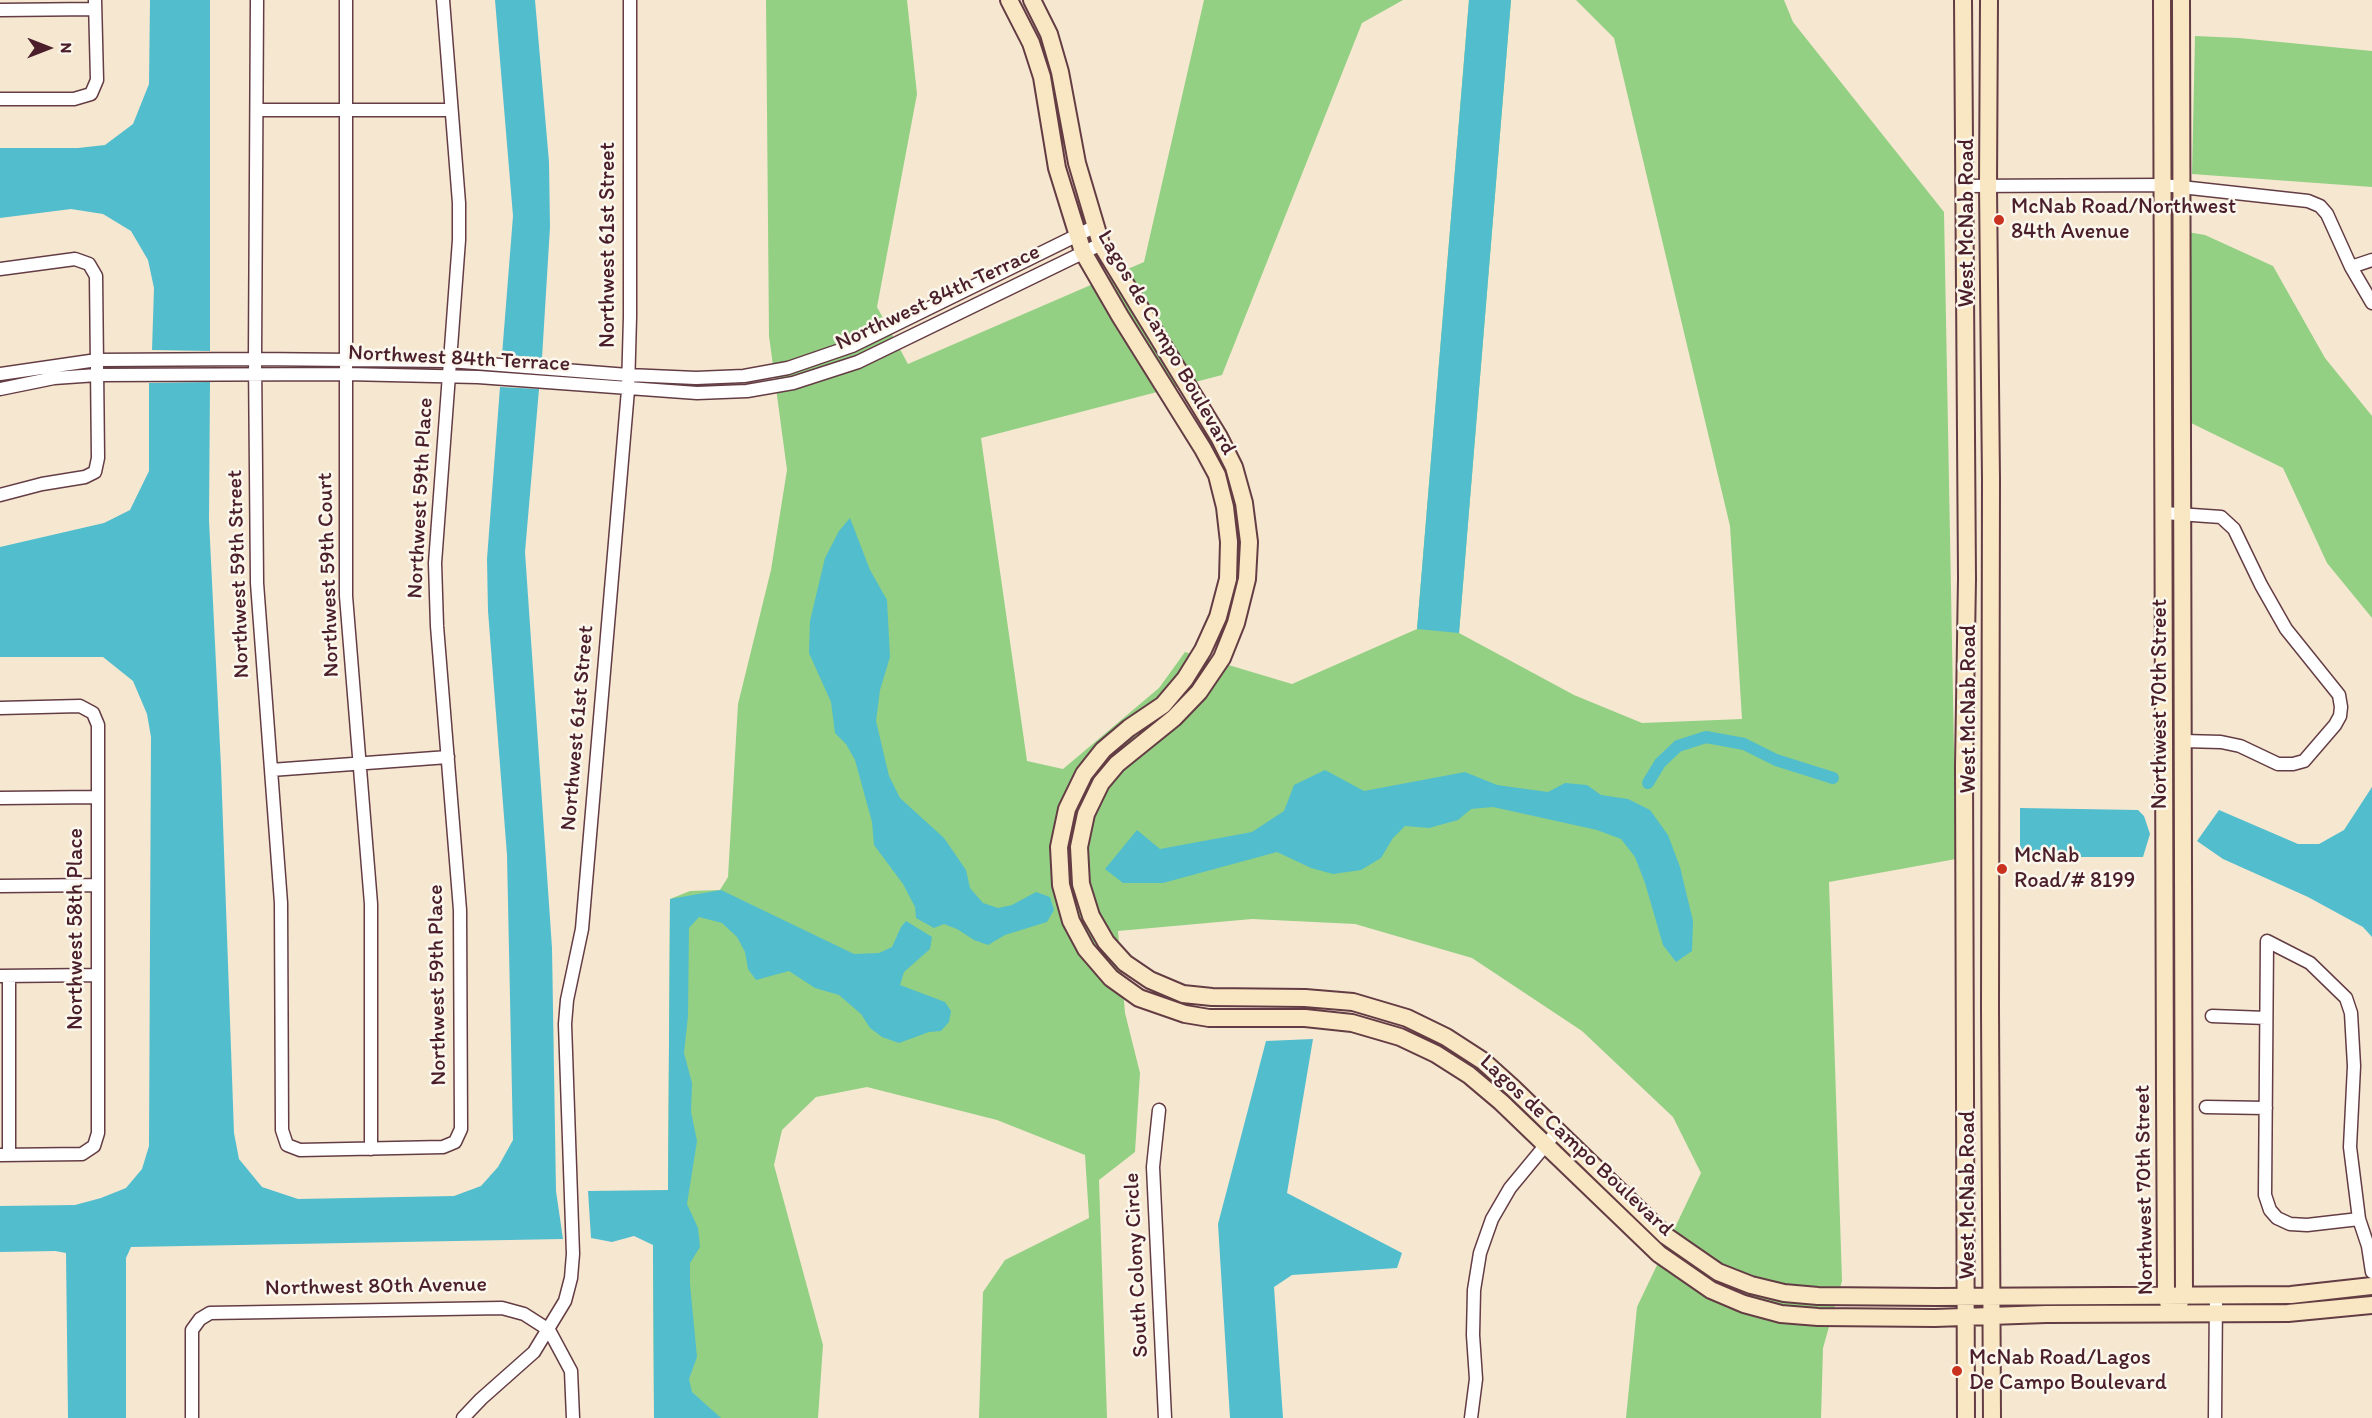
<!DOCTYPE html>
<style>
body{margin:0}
#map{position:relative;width:2372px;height:1418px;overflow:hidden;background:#f6e7d1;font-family:Itim,sans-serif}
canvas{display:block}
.north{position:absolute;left:18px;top:18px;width:60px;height:60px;-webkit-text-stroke:4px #fbf7ec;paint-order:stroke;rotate:90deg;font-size:16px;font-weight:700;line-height:24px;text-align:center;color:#4a1f2b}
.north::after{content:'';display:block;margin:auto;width:21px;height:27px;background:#4a1f2b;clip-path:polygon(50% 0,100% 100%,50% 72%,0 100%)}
</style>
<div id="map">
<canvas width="2372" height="1418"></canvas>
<div class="north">N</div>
</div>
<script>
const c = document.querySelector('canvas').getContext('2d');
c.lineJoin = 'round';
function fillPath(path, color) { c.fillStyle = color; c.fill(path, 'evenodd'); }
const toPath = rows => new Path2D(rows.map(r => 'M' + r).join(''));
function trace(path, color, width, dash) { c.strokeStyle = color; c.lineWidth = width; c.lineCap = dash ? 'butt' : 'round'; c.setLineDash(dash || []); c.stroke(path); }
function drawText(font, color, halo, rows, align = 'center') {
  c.font = font + ' Itim,sans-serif'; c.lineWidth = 5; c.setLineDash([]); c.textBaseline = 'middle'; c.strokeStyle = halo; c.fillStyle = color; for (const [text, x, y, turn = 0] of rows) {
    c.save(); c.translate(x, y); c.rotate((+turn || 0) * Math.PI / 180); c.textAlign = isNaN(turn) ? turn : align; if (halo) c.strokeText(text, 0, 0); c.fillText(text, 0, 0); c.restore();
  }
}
fillPath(toPath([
 [766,0,907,0,917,94,877,307,908,364,1144,262,1204,0,1403,0,1362,23,1222,375,981,438,1027,761,1063,769,1159,688,1185,652,1292,684,1417,629,1469,0,1511,0,1459,633,1574,695,1642,723,1742,719,1730,526,1614,38,1576,0,1784,0,1793,22,1944,212,1956,859,1829,882,1842,1281,1823,1348,1821,1418,1626,1418,1637,1307,1701,1173,1673,1117,1582,1031,1472,958,1355,924,1252,919,1118,931,1125,1013,1140,1073,1135,1152,1099,1180,1107,1418,979,1418,983,1292,1005,1260,1089,1218,1085,1155,997,1120,867,1087,816,1097,782,1130,774,1165,823,1345,818,1418,654,1418,653,1245,668,1190,670,899,690,891,720,890,728,877,738,704,771,570,787,470,769,336],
 [2195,36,2239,38,2372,51,2372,187,2192,174],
 [2187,232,2205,235,2273,266,2325,358,2372,416,2372,618,2327,563,2283,468,2189,422]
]), '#93d084');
fillPath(toPath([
 [150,0,210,0,210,351,152,350,154,288,148,260,131,231,103,214,71,209,0,218,0,148,78,148,105,145,133,124,149,84],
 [495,0,535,0,549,162,550,227,542,358,502,355,513,216],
 [1469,0,1511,0,1459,633,1417,629],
 [210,382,209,520,221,767,234,1133,239,1159,262,1187,298,1199,454,1196,481,1186,498,1167,513,1140,507,855,488,611,487,559,500,387,539,389,525,552,552,948,556,1191,563,1239,131,1247,126,1258,126,1418,68,1418,66,1253,55,1251,0,1252,0,1206,75,1205,101,1198,126,1188,142,1169,149,1146,151,737,147,714,133,681,103,657,0,657,0,547,104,523,130,510,149,471,149,383],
 [850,518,870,570,887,600,890,657,880,690,876,721,889,776,900,798,944,838,966,870,970,888,983,903,998,908,1012,905,1036,892,1050,897,1054,910,1047,922,1005,935,988,945,974,940,957,929,944,924,934,928,916,918,915,907,903,884,874,845,872,822,855,760,846,744,835,733,831,702,809,653,810,621,825,558,839,531],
 [1325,770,1364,791,1465,772,1497,785,1548,792,1565,783,1587,785,1601,795,1628,799,1650,810,1668,835,1680,867,1693,921,1692,951,1676,962,1663,945,1645,883,1635,857,1621,839,1597,830,1493,807,1471,809,1458,820,1429,828,1405,826,1393,838,1381,858,1361,870,1333,874,1311,868,1277,852,1163,883,1123,883,1105,869,1137,830,1160,849,1252,832,1284,811,1294,785],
 [2372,787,2372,937,2363,927,2308,897,2223,859,2197,841,2219,810,2298,844,2319,844,2344,830],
 [2020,808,2138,810,2144,816,2150,834,2143,857,2020,857],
 [721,890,854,954,879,953,892,947,901,927,906,921,932,937,930,949,904,972,900,985,945,1002,951,1011,949,1022,941,1031,929,1032,899,1043,882,1037,870,1028,861,1014,839,995,815,988,789,971,756,980,748,969,745,952,737,937,722,923,699,917,689,928,688,1016,684,1053,692,1083,691,1112,697,1141,687,1204,698,1228,700,1247,690,1263,690,1284,697,1357,689,1379,692,1392,721,1418,654,1418,653,1245,634,1236,612,1242,591,1238,588,1191,668,1190,670,899],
 [1313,1039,1287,1193,1402,1253,1397,1268,1292,1275,1274,1287,1283,1418,1230,1418,1218,1224,1266,1041]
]), '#52bdcd');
trace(toPath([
 [1648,783,1660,763,1678,746,1706,737,1744,744,1776,760,1833,778]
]), '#52bdcd', 12);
const street = toPath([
 [257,0,255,359,257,583,281,903,282,1130,287,1145,300,1150,443,1147,455,1142,461,1129,460,910,437,626,435,563,459,240,459,203,443,0],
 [346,0,346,596,371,904,371,1149],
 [0,10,95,9],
 [0,99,74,99,91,94,97,80,95,0],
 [257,110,451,110],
 [1963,186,2163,185,2308,201,2320,206,2327,214,2351,267,2372,303],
 [2351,267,2372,260],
 [0,269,75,259,89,264,96,276,98,458,95,472,85,477,42,484,0,495],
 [0,374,97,360,255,359,449,361,628,375,696,378,744,376,788,368,852,346,1096,226],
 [0,389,54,378,97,375,346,374,478,377,697,393,747,391,793,383,858,362,1101,244],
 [2164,513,2221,517,2234,529,2261,585,2286,629,2339,695,2341,707,2340,716,2335,725,2304,761,2293,764,2278,764,2240,746,2221,742,2183,741],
 [0,708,80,706,93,713,98,725,98,1133,94,1146,82,1154,0,1155],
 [271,770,448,757],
 [0,798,98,797],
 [0,886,98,885],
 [0,976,97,975],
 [9,976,9,1155],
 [2212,1016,2266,1018],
 [2206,1107,2266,1108],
 [1159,1110,1153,1167,1165,1418],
 [2359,1219,2307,1225,2290,1224,2277,1218,2270,1210,2265,1195,2267,941,2310,963,2346,998,2351,1013,2354,1066,2350,1147,2359,1219,2368,1246,2372,1272],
 [192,1418,192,1330,200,1319,210,1313,502,1308,524,1314,549,1330,571,1371,573,1418],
 [463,1418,481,1399,534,1352,565,1301,571,1278,573,1254,565,1024,567,1000,582,929,628,390,630,317,630,0],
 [1471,1418,1476,1379,1473,1335,1474,1290,1480,1253,1492,1219,1510,1188,1558,1130],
 [2215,1418,2216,1295]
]);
const secondary = toPath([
 [1009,0,1031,43,1042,77,1057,168,1083,252,1120,316,1203,449,1217,475,1225,507,1229,542,1228,579,1218,617,1203,650,1185,679,1163,705,1129,728,1103,750,1084,774,1067,809,1059,847,1061,885,1071,921,1086,949,1111,978,1139,998,1185,1014,1209,1018,1305,1018,1352,1023,1400,1037,1436,1054,1469,1075,1501,1102,1659,1254,1711,1290,1744,1304,1781,1314,1818,1317,1935,1318,2046,1314,2288,1313,2372,1305],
 [1032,0,1049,34,1060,72,1077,163,1101,244,1219,437,1234,467,1244,503,1249,542,1247,579,1236,623,1222,658,1199,692,1174,718,1117,764,1101,783,1086,814,1079,847,1081,884,1091,916,1106,942,1125,963,1150,980,1183,994,1212,997,1305,998,1353,1002,1407,1018,1446,1037,1483,1061,1513,1088,1666,1236,1718,1272,1751,1285,1784,1293,1818,1296,1936,1297,2291,1295,2372,1286],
 [1963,0,1967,578,1964,766,1966,1418],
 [1989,0,1988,186,1991,480,1990,1007,1992,1418],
 [2162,0,2165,1096,2166,1296,2169,1305],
 [2179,1303,2184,1295,2181,0]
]);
trace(street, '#643d44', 15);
trace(secondary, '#643d44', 20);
trace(street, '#fff', 12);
trace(secondary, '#f9e7c3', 16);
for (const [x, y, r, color] of [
 [1999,220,6,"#c8321e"],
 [2002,869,6,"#c8321e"],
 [1957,1371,6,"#c8321e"]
]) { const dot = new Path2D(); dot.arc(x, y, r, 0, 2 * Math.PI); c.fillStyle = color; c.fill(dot); trace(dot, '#fbf7ec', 2); }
drawText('22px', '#4a1f2b', '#fbf7ec', [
 ["McNab Road/Northwest",2011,207],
 ["84th Avenue",2011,232],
 ["McNab",2014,856],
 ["Road/# 8199",2014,881],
 ["McNab Road/Lagos",1969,1358],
 ["De Campo Boulevard",1969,1383]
], 'left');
drawText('22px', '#4a1f2b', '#fbf7ec', [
 ["West McNab Road",1967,223,-90],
 ["Northwest 61st Street",608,245,-90],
 ["Northwest 84th Terrace",938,298,-25],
 ["Lagos de Campo Boulevard",1166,343,60],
 ["Northwest 84th Terrace",459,359,3],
 ["Northwest 59th Place",421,498,-87],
 ["Northwest 59th Street",239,574,-92],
 ["Northwest 59th Court",329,575,-92],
 ["Northwest 70th Street",2160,704,-90],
 ["West McNab Road",1969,709,-90],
 ["Northwest 61st Street",578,728,-85],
 ["Northwest 58th Place",76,929,-90],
 ["Northwest 59th Place",438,985,-91],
 ["Lagos de Campo Boulevard",1576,1146,43],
 ["Northwest 70th Street",2145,1190,-91],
 ["West McNab Road",1968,1195,-90],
 ["South Colony Circle",1137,1265,-93],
 ["Northwest 80th Avenue",376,1287,-1]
]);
</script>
